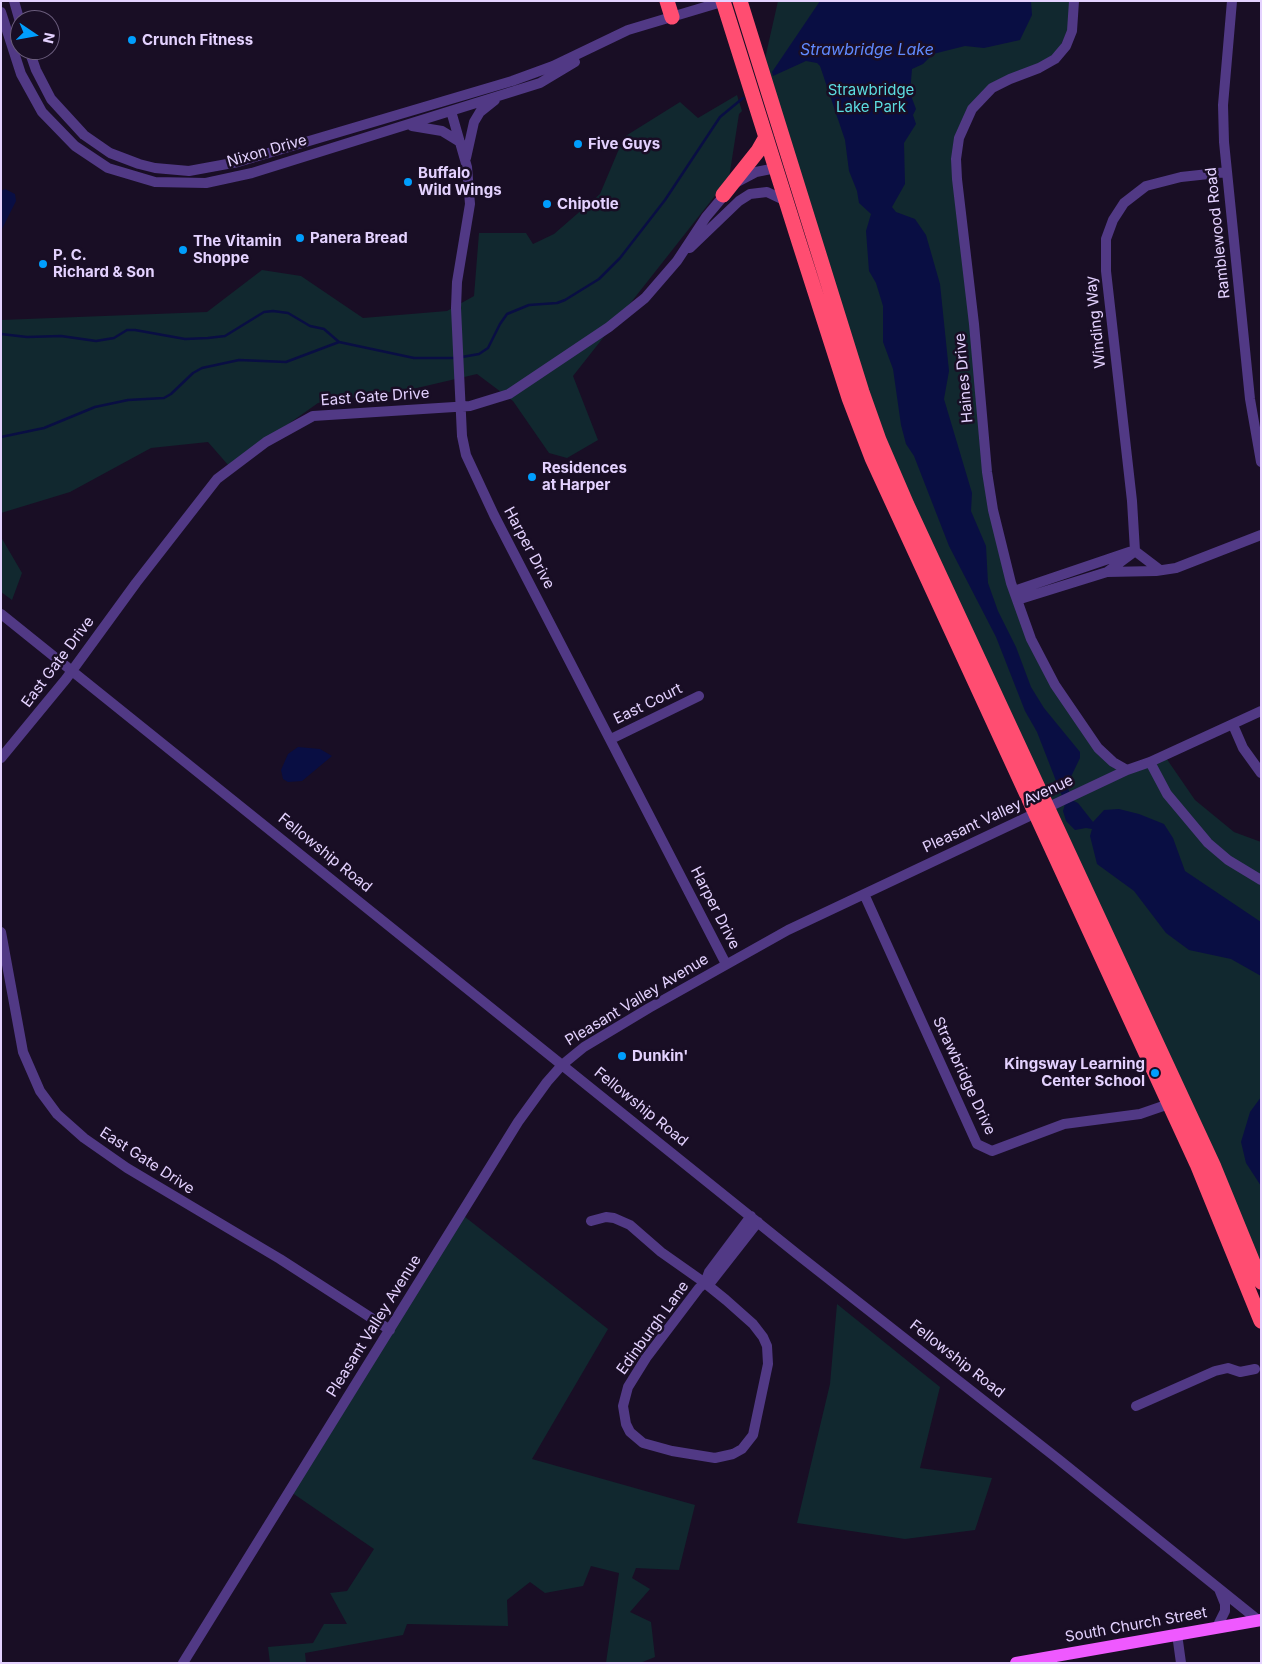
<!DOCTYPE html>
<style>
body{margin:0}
#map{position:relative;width:1262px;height:1664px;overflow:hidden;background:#190e25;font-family:Inter,sans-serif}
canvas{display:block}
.frame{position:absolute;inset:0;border:2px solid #e4d2ff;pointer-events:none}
.north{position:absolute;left:10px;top:10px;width:50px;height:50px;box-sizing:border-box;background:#190e25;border:1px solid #6a5c7c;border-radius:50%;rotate:102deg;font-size:14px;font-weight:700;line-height:20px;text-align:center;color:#e4d2ff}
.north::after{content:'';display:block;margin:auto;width:18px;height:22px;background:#009efd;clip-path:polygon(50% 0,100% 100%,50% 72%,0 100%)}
</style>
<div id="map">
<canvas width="1262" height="1664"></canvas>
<div class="frame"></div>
<div class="north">N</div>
</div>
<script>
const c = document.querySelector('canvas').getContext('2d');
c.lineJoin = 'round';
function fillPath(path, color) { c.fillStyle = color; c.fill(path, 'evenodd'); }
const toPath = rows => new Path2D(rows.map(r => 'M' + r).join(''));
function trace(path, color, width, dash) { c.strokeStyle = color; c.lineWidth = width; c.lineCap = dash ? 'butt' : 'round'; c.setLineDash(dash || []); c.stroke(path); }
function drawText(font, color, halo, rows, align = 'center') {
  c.font = font + ' Inter,sans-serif'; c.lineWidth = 5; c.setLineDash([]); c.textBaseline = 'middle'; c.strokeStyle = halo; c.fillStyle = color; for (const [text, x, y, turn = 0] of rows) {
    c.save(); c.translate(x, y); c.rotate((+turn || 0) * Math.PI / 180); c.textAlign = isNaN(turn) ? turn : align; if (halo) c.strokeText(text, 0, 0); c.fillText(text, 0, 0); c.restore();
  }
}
fillPath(toPath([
 [778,1,1074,1,1074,15,1055,59,1001,83,963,127,956,159,1000,541,1043,663,1108,758,1127,770,1164,755,1195,800,1234,832,1261,842,1261,1282,907,505,762,72],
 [737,95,742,111,739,114,729,178,573,376,598,440,567,458,549,453,513,401,477,374,417,388,318,403,229,466,208,442,151,448,70,492,1,513,1,320,207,312,262,270,301,276,363,318,447,311,474,296,479,233,526,233,533,244,554,234,600,194,624,137,680,102,698,118],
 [1,537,22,573,12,600,1,592],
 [460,1213,608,1329,532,1459,695,1505,679,1570,636,1568,632,1578,650,1589,630,1612,651,1622,655,1657,640,1663,606,1663,619,1573,591,1566,583,1586,545,1593,530,1582,507,1600,508,1626,407,1624,403,1635,305,1653,306,1663,270,1663,268,1647,313,1643,324,1624,347,1624,330,1593,347,1591,374,1549,288,1490],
 [837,1304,940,1387,920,1468,992,1478,975,1530,905,1539,797,1523,830,1384]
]), '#11282f');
fillPath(toPath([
 [820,1,1031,1,1032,15,1020,40,984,48,965,46,933,54,923,64,912,69,910,93,916,109,913,115,916,124,904,143,905,184,892,207,896,212,915,219,926,235,940,284,949,371,944,399,972,493,971,511,986,546,988,583,998,611,1016,647,1031,687,1044,708,1080,752,1080,758,1067,785,1072,800,1078,803,1093,822,1104,810,1119,809,1139,814,1164,824,1173,838,1185,871,1261,922,1261,976,1231,959,1189,950,1166,933,1134,891,1097,864,1090,836,1092,829,1086,828,1075,830,1066,821,1063,811,1065,804,1037,732,1025,711,996,637,949,546,914,456,906,444,901,425,893,369,883,342,883,306,876,283,869,271,866,231,871,214,859,203,857,191,849,171,845,140,820,66,817,63,806,61,773,76,772,72],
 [5,189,15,194,16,201,1,231,1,191],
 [298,747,320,749,332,756,302,781,288,782,283,779,281,770,288,754],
 [1261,1097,1261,1186,1246,1163,1241,1142,1250,1112]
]), '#090e43');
trace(toPath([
 [1,334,27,337,61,336,96,341,114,338,127,330,135,330,185,339,208,338,225,336,264,312,273,311,288,313,310,326,324,329,339,342],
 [462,357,479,354,488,348,500,324,507,314,529,305,557,303,565,300,599,279,620,258,665,200,720,117,743,98],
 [1,437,44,428,95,407,128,400,164,398,171,394,193,373,202,368,239,360,286,362,339,342,414,358,457,358]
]), '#090e43', 2.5);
trace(toPath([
 [14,1,20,22],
 [1074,1,1072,31,1066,46,1055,59,1039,68,1010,79,992,88,972,109,959,138,956,159,957,179,974,324,987,472,993,510,1011,583,1031,639,1055,685,1098,748,1113,762,1127,770],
 [1232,1,1223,105,1224,142,1250,399,1261,462],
 [1,12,21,74,42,112,75,146,108,168,155,182,206,183,252,173,540,83,575,62],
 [29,50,36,70,51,99,84,135,110,153,139,164,155,168,189,171,238,162,512,81,553,66,628,30,725,1],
 [451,111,467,167,470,204,457,282,456,308,462,436,466,455,494,515,726,964],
 [412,126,442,131,460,142],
 [466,158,474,122,480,112,495,100],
 [737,182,756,172,776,168],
 [690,248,739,201,750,194,767,192,786,201],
 [1135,551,1132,501,1106,271,1106,239,1113,220,1124,203,1146,186,1181,177,1227,172],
 [1107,572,1134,552],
 [1014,591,1129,552,1135,551,1160,570],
 [1017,600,1107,572,1156,571,1176,568,1261,535],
 [1,614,797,1254,1058,1459,1258,1620],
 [1233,725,1243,748,1261,773],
 [611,739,699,696],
 [1,758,66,679,136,583,217,479,266,442,313,416,470,406,509,394,609,327,645,298,677,261,706,217,727,192],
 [1150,762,1167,794,1208,843,1228,860,1261,880],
 [864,894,977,1144,992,1151,1064,1124,1140,1114,1169,1104],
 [1,932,23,1052,40,1091,57,1114,84,1138,127,1168,280,1259,390,1330],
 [591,1221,606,1217,614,1218,630,1225,661,1252,705,1283,726,1300,753,1324,763,1337,767,1346,768,1364,753,1435,742,1449,733,1454,715,1458,672,1451,643,1443,630,1432,626,1424,623,1406,628,1387,646,1358,699,1288,705,1283,711,1282,758,1222],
 [705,1283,709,1272,751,1216],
 [1136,1406,1215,1371,1228,1368,1240,1372,1255,1369],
 [1217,1627,1225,1611,1225,1604,1219,1589],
 [1177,1634,1181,1663],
 [183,1663,518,1122,547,1082,562,1065,584,1047,649,1008,788,930,1127,770,1150,762,1261,711]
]), '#513985', 10);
trace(toPath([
 [1016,1663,1261,1620]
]), '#ef59ff', 12);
trace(toPath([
 [667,1,672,17],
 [723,1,799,242,849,398,872,458,1197,1164,1261,1321],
 [740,1,862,392,879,440,907,505,1214,1167,1261,1282],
 [723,195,758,151,766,137]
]), '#ff4d71', 15);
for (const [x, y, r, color] of [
 [132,40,5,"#009efd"],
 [578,144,5,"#009efd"],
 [408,182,5,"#009efd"],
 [547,204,5,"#009efd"],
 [300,238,5,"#009efd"],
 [183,250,5,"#009efd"],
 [43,264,5,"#009efd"],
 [532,477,5,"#009efd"],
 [622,1056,5,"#009efd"],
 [1155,1073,5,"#009efd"]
]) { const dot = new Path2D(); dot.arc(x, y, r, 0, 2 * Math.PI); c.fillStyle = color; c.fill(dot); trace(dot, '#190e25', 2); }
drawText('bold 15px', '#e4d2ff', '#190e25', [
 ["Crunch Fitness",142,40],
 ["Five Guys",588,144],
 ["Buffalo",418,173],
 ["Wild Wings",418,190],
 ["Chipotle",557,204],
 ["Panera Bread",310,238],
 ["The Vitamin",193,241],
 ["Shoppe",193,258],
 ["P. C.",53,255],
 ["Richard & Son",53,272],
 ["Residences",542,468],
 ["at Harper",542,485],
 ["Dunkin'",632,1056],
 ["Kingsway Learning",1145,1064,"right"],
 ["Center School",1145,1081,"right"]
], 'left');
drawText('15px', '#5cdde1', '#190e25', [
 ["Strawbridge",871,90],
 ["Lake Park",871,107]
]);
drawText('15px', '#e4d2ff', '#190e25', [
 ["Nixon Drive",267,151,-16],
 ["Ramblewood Road",1218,233,-96],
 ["Winding Way",1096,322,-96],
 ["Haines Drive",964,378,-95],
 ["East Gate Drive",375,397,-4],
 ["Harper Drive",529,548,62],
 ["East Gate Drive",58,662,-53],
 ["East Court",648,704,-26],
 ["Pleasant Valley Avenue",998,814,-25],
 ["Fellowship Road",325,853,39],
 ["Harper Drive",715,908,63],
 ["Pleasant Valley Avenue",637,1000,-31],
 ["Strawbridge Drive",964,1076,65],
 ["Fellowship Road",641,1107,39],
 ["East Gate Drive",147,1161,33],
 ["Pleasant Valley Avenue",374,1326,-58],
 ["Edinburgh Lane",653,1328,-54],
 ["Fellowship Road",957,1359,38],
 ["South Church Street",1136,1625,-10]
]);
drawText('italic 16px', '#608aff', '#190e25', [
 ["Strawbridge Lake",867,50]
]);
</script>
